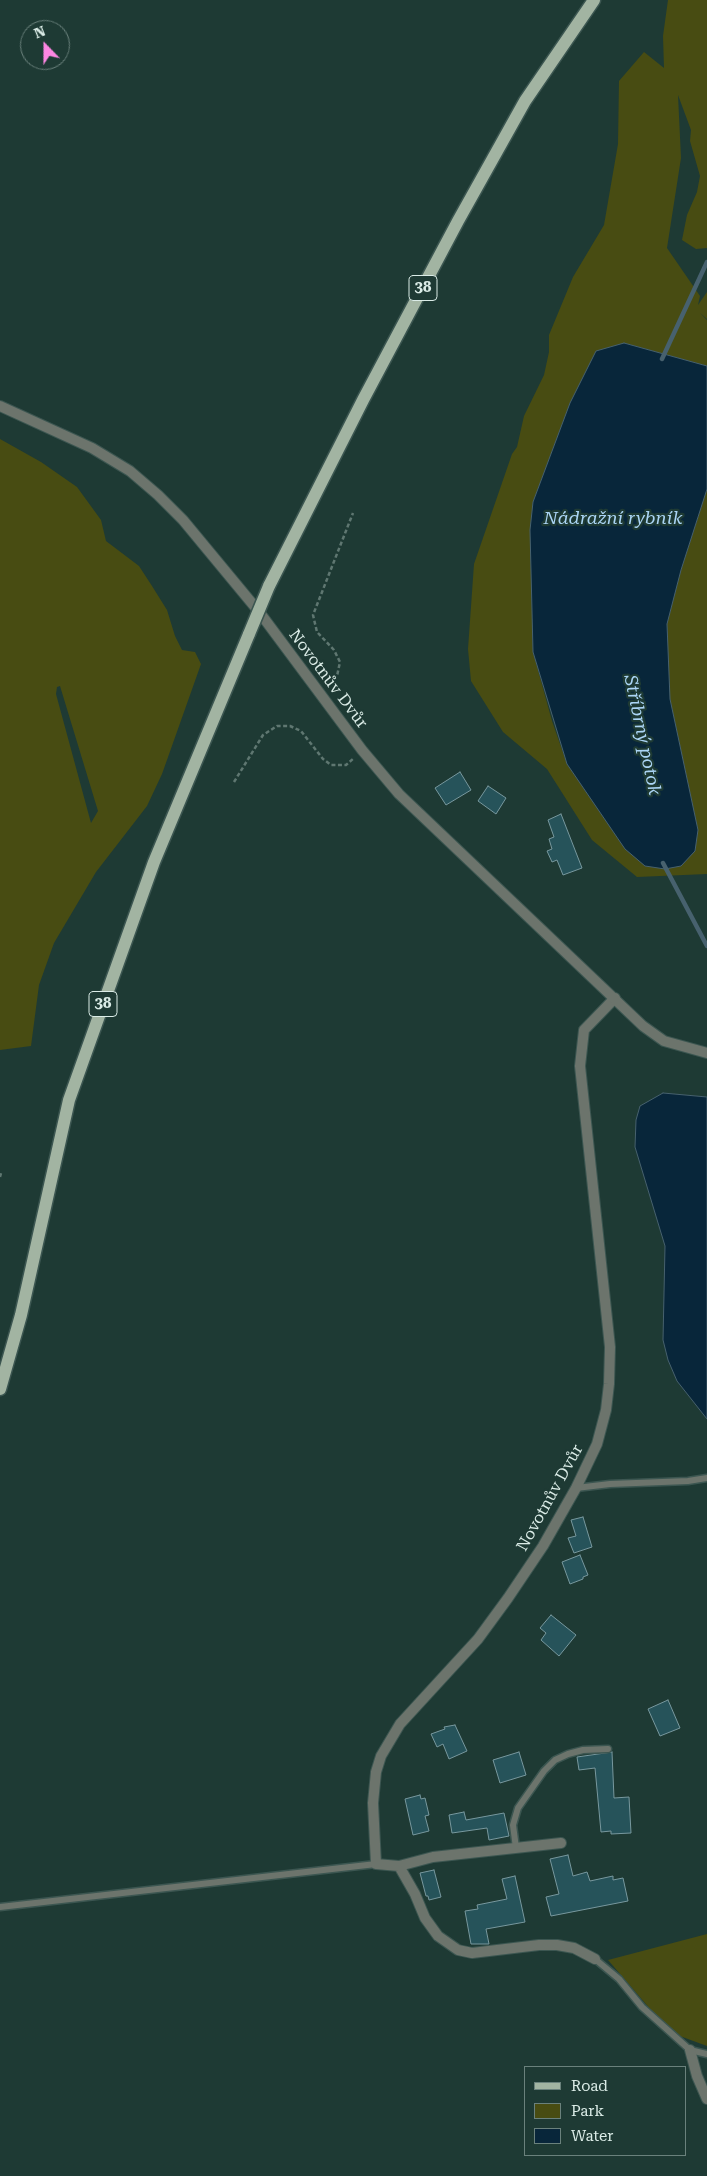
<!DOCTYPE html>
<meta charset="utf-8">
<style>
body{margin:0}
#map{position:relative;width:707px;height:2176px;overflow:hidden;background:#1e3a34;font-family:"Roboto Serif",serif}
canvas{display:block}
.legend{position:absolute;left:524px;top:2066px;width:162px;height:90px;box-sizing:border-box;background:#1e3a34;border:1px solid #6a817c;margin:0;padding:6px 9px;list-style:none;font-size:15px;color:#dbece7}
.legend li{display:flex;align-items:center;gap:10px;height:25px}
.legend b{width:25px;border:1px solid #6a817c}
.north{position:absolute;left:20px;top:20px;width:50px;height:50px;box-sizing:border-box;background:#1e3a34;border:1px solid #6a817c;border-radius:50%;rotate:338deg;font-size:14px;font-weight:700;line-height:20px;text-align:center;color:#dbece7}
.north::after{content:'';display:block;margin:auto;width:18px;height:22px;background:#fd86e2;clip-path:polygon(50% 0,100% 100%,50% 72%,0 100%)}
</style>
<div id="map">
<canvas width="707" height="2176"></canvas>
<ul class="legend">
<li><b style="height:6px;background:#a2b4a2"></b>Road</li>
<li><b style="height:14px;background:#484c12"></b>Park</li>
<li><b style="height:14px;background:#08263a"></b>Water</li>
</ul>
<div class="north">N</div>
</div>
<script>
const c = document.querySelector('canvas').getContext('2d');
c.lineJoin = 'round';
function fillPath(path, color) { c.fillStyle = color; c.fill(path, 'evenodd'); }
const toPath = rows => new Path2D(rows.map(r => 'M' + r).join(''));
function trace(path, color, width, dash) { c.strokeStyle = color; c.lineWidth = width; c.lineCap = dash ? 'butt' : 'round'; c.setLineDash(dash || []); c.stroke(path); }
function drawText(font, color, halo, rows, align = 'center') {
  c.font = font + ' "Roboto Serif",serif'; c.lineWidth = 4.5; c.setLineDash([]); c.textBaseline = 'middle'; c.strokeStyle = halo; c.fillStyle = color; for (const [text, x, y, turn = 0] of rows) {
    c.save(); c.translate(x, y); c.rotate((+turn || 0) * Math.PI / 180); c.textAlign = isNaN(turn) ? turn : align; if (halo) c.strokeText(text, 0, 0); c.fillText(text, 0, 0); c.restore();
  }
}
fillPath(toPath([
 [668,0,707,0,707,248,696,249,682,240,687,215,697,192,700,176,690,141,691,130,678,95,681,158,667,248,700,296,698,305,707,292,707,319,700,313,707,320,707,366,624,343,570,403,533,502,530,530,533,652,552,721,567,764,625,849,698,830,670,699,667,624,681,570,707,489,707,874,637,877,592,840,547,769,503,732,471,681,468,649,474,564,512,454,517,447,524,416,544,375,549,352,549,335,573,277,604,225,618,144,619,81,644,52,664,68,663,36],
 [0,439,41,462,77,487,101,520,106,541,139,566,152,586,167,610,175,636,182,650,195,652,201,664,162,774,147,806,96,872,54,943,39,985,31,1046,0,1050],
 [60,686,98,811,91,823,56,694,57,687],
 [707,1934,707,2046,677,2035,657,2017,608,1960]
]), '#484c12');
const water = toPath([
 [624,343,707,366,707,489,681,570,667,624,670,699,698,830,695,851,681,866,665,869,645,866,625,849,567,764,533,652,530,530,533,502,570,403,596,351,624,343],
 [663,1093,707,1097,707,1419,677,1381,668,1360,663,1340,665,1246,635,1147,636,1120,640,1106,663,1093]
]);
fillPath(water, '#08263a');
trace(water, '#47616e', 1);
trace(toPath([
 [662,359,707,262],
 [663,863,707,946]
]), '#47616e', 4.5);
const building = toPath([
 [460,772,471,790,446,805,435,788,460,772],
 [488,786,506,798,496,814,478,801,488,786],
 [561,814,582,868,563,875,557,860,552,862,547,851,552,849,549,839,554,837,548,820,561,814],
 [583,1517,592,1547,574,1553,568,1538,576,1536,571,1520,583,1517],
 [580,1555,588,1575,583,1577,583,1579,570,1584,562,1562,580,1555],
 [551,1615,576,1635,559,1656,541,1640,546,1633,540,1628,551,1615],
 [668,1700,680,1728,660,1736,648,1709,668,1700],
 [455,1725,467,1751,449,1759,443,1744,437,1747,431,1734,445,1729,444,1727,455,1725],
 [519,1752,526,1775,500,1783,493,1760,519,1752],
 [612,1752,614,1798,629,1797,631,1833,611,1834,611,1831,601,1832,595,1768,579,1770,577,1757,612,1752],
 [420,1795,421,1799,425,1798,429,1815,425,1816,429,1831,413,1835,405,1799,420,1795],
 [464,1812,466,1820,504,1813,509,1836,489,1840,487,1828,452,1833,449,1815,464,1812],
 [568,1855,573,1876,587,1872,590,1881,613,1876,613,1880,623,1878,628,1901,551,1916,546,1897,559,1894,550,1859,568,1855],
 [434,1870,441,1897,429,1900,428,1896,426,1896,420,1873,434,1870],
 [515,1876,525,1922,486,1929,489,1944,471,1944,465,1911,478,1909,477,1905,507,1899,502,1879,515,1876]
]);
fillPath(building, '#26535a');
trace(building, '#78989e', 1);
const service = toPath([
 [576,1488,610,1484,688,1481,707,1478],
 [516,1848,513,1825,518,1808,544,1771,555,1760,568,1754,583,1750,608,1749],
 [0,1907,376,1864],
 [595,1959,619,1979,642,2007,690,2050,707,2054]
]);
const minor = toPath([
 [561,1843,433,1857,399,1866,376,1864,373,1803,376,1772,381,1756,400,1724,478,1639,508,1598,543,1546,576,1488,597,1444,606,1410,609,1384,610,1347,580,1066,584,1030,615,998],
 [399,1866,415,1894,425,1918,438,1936,458,1950,472,1953,539,1945,557,1945,574,1948,595,1959],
 [690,2050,697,2076,707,2099]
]);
const tertiary = toPath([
 [0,406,92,448,130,471,158,495,183,520,260,613,362,750,399,794,643,1026,664,1041,707,1053]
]);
const primary = toPath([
 [269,586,363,400,458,221,525,101,594,0],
 [0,1389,21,1315,69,1100,154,862,249,634]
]);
trace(service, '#3c5651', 9);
trace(minor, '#3c5651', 12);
trace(tertiary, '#3c5651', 12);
trace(primary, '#3c5651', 15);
trace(toPath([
 [330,685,337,676,340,662,334,650,317,632,313,615,353,513],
 [234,782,263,735,277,726,290,726,301,731,323,759,331,765,346,765,354,758],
 [0,1177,1,1173]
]), '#5f7771', 2.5, [4, 2.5]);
trace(service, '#6c746c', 6);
trace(minor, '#6c746c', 10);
trace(tertiary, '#6c746c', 10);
trace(primary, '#a2b4a2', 12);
const primaryBridge = toPath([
 [249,634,269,586]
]);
trace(primaryBridge, '#3c5651', 15, []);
trace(primaryBridge, '#a2b4a2', 12);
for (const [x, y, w] of [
 [423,288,28],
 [103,1004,28]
]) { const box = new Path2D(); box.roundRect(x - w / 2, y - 12.5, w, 25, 4); c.fillStyle = '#1e3a34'; c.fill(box); trace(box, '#dbece7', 1); }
drawText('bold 15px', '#dbece7', null, [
 ["38",423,288],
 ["38",103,1004]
]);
drawText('16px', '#dbece7', '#1e3a34', [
 ["Novotnův Dvůr",328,679,53],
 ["Novotnův Dvůr",550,1498,-61]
]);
drawText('italic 18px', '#abd5f5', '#1e3a34', [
 ["Nádražní rybník",613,519],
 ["Stříbrný potok",642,735,78]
]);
</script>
